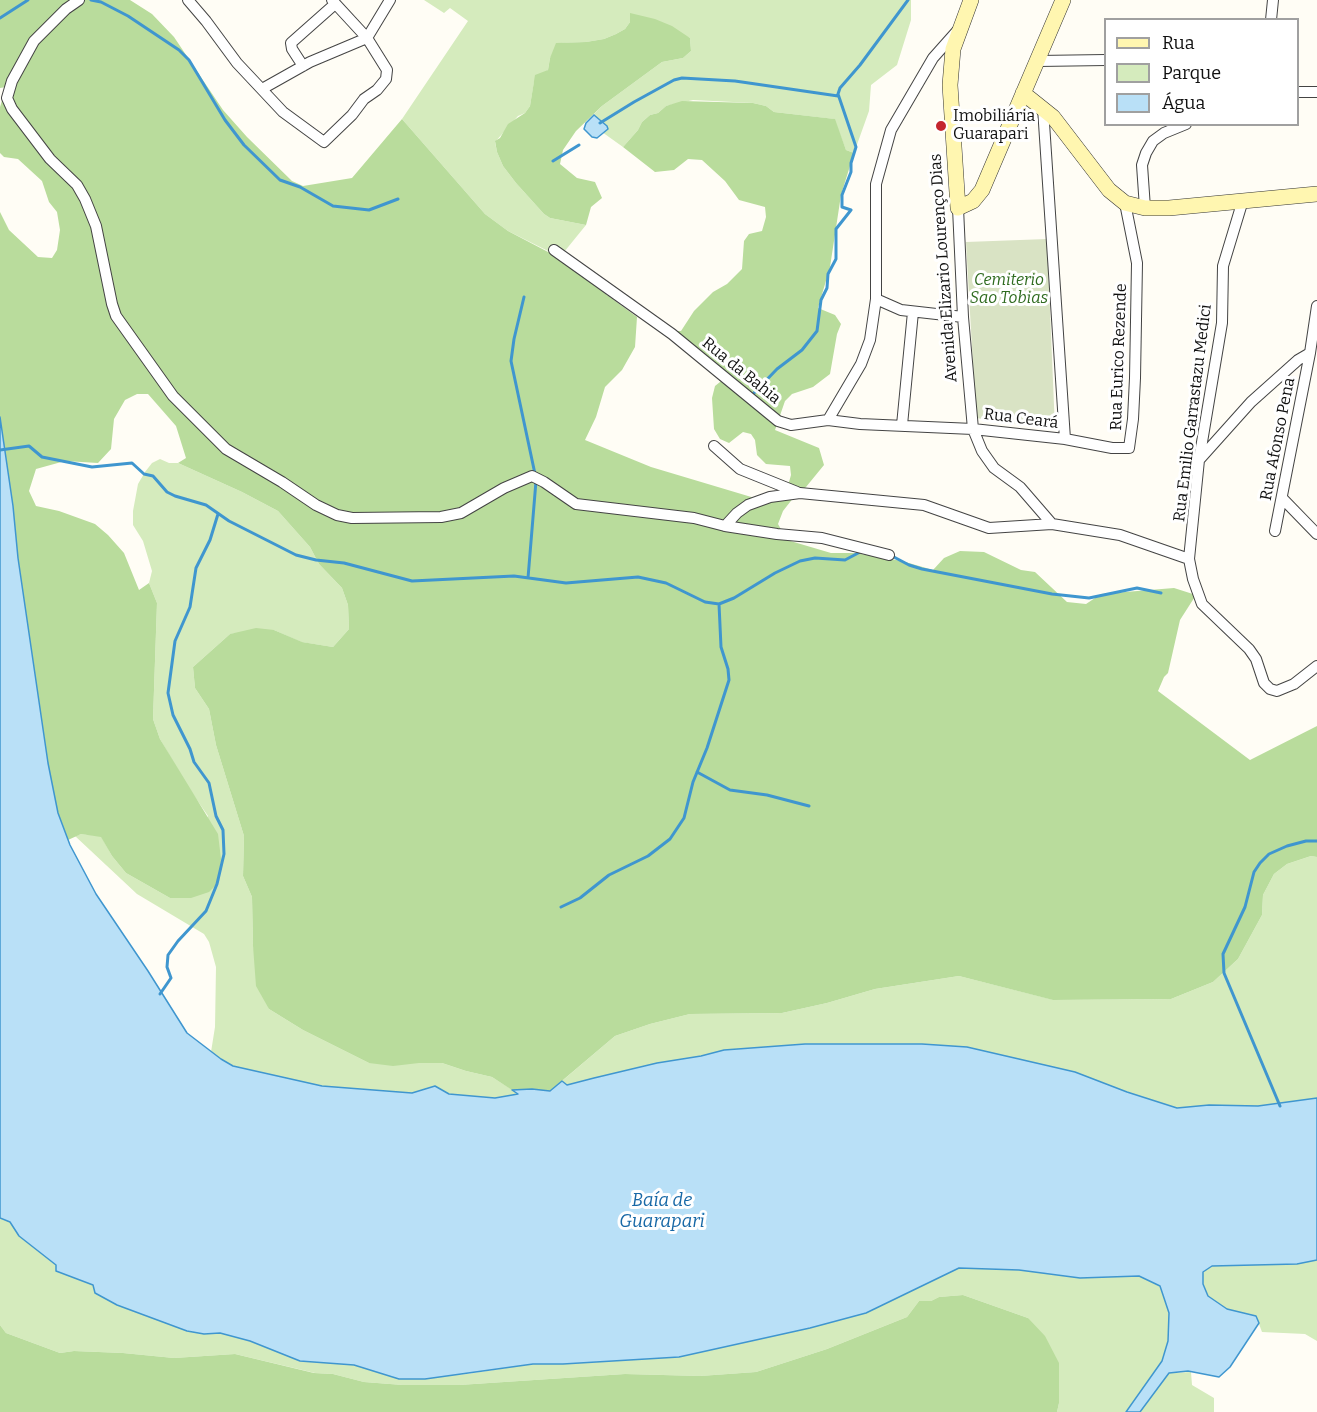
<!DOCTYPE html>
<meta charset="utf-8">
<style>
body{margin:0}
#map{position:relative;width:1317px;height:1412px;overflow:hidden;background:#fffdf5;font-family:Bitter,serif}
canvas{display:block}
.legend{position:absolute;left:1104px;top:18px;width:195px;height:108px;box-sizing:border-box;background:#fff;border:2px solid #a0a0a0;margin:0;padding:8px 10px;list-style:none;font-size:18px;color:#111}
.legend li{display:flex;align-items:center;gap:12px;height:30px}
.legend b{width:30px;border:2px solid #a0a0a0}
</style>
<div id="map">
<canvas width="1317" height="1412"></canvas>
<ul class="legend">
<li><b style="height:8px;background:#fff6b0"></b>Rua</li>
<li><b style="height:16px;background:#d5ebbd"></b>Parque</li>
<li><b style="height:16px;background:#b9e0f7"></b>Água</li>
</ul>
</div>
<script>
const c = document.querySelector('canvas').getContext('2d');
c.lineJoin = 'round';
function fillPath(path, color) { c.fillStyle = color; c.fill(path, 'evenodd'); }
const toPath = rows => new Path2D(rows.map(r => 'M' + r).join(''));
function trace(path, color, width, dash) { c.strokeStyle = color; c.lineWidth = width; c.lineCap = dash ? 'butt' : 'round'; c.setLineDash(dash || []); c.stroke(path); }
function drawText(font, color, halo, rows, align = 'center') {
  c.font = font + ' Bitter,serif'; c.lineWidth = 6; c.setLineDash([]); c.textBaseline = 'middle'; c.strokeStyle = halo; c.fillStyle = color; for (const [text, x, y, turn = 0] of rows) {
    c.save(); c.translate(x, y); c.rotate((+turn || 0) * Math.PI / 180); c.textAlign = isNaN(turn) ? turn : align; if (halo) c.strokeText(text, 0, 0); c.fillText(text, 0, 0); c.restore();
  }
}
fillPath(toPath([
 [424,0,911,0,911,20,897,65,871,85,869,111,854,153,846,150,834,119,774,112,766,106,753,103,693,100,666,106,658,113,650,115,642,122,638,130,623,147,595,127,589,119,602,106,662,62,683,58,691,51,690,38,631,14,630,22,625,29,616,34,604,39,586,42,561,43,550,58,548,70,534,82,530,106,525,113,518,116,495,142,497,152,503,166,516,183,544,214,550,218,586,225,560,257,508,231,485,214,402,119,468,21,450,8,444,13],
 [160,459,169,463,178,463,242,492,278,511,310,547,319,564,342,588,348,605,349,629,333,647,301,642,274,630,230,634,193,667,195,688,209,709,216,745,244,836,243,876,252,897,253,946,269,1009,303,1030,369,1063,442,1063,466,1071,492,1077,519,1094,495,1098,449,1094,435,1086,412,1093,322,1086,233,1066,221,1059,211,1052,215,1027,216,967,209,942,204,934,137,894,75,836,81,834,101,836,112,856,126,873,170,898,208,816,186,784,160,739,153,719,157,603,149,583,152,571,143,541,133,525,133,511,138,484,145,472,152,463],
 [1311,856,1317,857,1317,1098,1258,1106,1209,1105,1177,1108,1127,1092,1075,1072,967,1047,922,1044,805,1044,724,1050,701,1056,657,1063,594,1078,567,1085,562,1081,615,1036,650,1024,690,1014,782,1013,827,1003,875,989,959,976,1054,1000,1171,999,1213,982,1238,959,1262,915,1263,895,1274,874,1287,864],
 [0,1218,10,1222,19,1236,56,1265,56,1271,93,1285,154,1318,187,1331,204,1334,220,1333,250,1341,300,1360,354,1365,399,1379,467,1374,533,1364,563,1364,679,1357,810,1328,866,1313,959,1268,1019,1270,1080,1278,1139,1276,1160,1286,1170,1313,1168,1341,1162,1361,1126,1412,1057,1412,1059,1403,1028,1318,963,1295,939,1297,931,1301,919,1301,907,1317,827,1349,756,1372,700,1376,625,1374,459,1385,403,1385,364,1382,333,1374,315,1373,235,1354,174,1358,123,1353,74,1351,60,1353,6,1333,0,1325],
 [1317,1260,1317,1341,1305,1334,1262,1332,1256,1316,1227,1309,1217,1303,1208,1296,1203,1284,1203,1272,1212,1266,1297,1264],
 [1191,1372,1192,1385,1214,1398,1214,1412,1140,1412,1169,1373]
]), '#d5ebbd');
fillPath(toPath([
 [0,0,130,0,152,14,174,37,223,110,247,137,292,181,303,186,352,178,402,119,485,214,508,231,550,253,637,317,635,347,622,370,605,387,596,417,585,440,651,467,758,499,787,489,791,475,790,466,766,464,757,455,755,440,751,434,743,432,729,443,720,439,714,429,712,398,715,386,725,378,671,331,681,331,694,311,713,292,727,284,742,269,744,241,749,234,762,231,766,217,765,207,739,200,725,181,702,160,688,159,674,170,655,172,623,147,638,130,642,122,650,115,658,113,666,106,682,101,753,103,766,106,774,112,835,119,846,150,854,153,841,195,830,267,818,308,835,315,841,324,837,334,830,374,813,387,792,394,785,401,775,430,819,448,824,465,806,487,794,497,783,511,778,524,787,540,831,553,855,553,902,561,933,570,944,558,960,551,984,552,1021,570,1035,572,1067,602,1086,604,1101,594,1174,588,1196,595,1180,620,1168,673,1164,677,1158,691,1250,760,1317,726,1317,857,1311,856,1287,864,1274,874,1263,895,1262,915,1238,959,1213,982,1171,999,1053,1000,959,976,875,989,827,1003,782,1013,690,1014,650,1024,615,1036,550,1091,532,1089,512,1090,492,1077,466,1071,442,1063,419,1063,393,1066,369,1063,303,1030,269,1009,256,986,253,946,252,897,243,876,244,836,216,745,209,709,195,688,193,667,230,634,256,628,274,630,302,642,333,647,349,629,348,605,342,588,319,564,310,547,278,511,242,492,178,463,186,458,176,426,148,394,137,394,125,400,114,419,111,449,98,463,65,461,36,469,29,491,36,506,59,511,95,524,108,535,124,553,139,590,149,583,157,603,153,719,160,739,218,834,221,859,219,882,209,892,191,898,170,898,126,873,112,856,101,837,81,834,68,840,58,813,48,763,18,558,13,506,0,417,0,212,9,230,38,257,52,258,57,250,60,230,57,212,49,202,42,181,18,159,4,157,0,153,0,107,6,87,0,88],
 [630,13,655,19,672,26,690,38,691,51,683,58,662,62,602,106,576,131,563,150,560,164,577,178,595,182,602,198,591,207,586,225,550,218,544,214,516,183,503,166,497,152,495,141,500,138,508,124,525,113,530,106,535,75,548,70,550,58,556,43,586,42,604,39,616,34,625,29,630,22],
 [963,1295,1028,1318,1045,1336,1059,1363,1059,1403,1057,1412,0,1412,0,1325,6,1333,60,1353,74,1351,123,1353,174,1358,235,1354,314,1373,333,1374,364,1382,403,1385,459,1385,625,1374,700,1376,756,1372,827,1349,907,1317,919,1301,931,1301,939,1297]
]), '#b9dc9c');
fillPath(toPath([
 [1047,239,1055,429,976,418,966,242]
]), '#d9e3c4');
const water = toPath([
 [594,115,607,126,608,129,597,138,592,137,584,129,586,123,594,115],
 [0,417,13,506,18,558,48,763,58,813,70,845,96,894,148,971,187,1033,221,1059,233,1066,322,1086,412,1093,435,1086,449,1094,495,1098,518,1094,512,1090,532,1089,550,1091,562,1081,567,1085,594,1078,657,1063,701,1056,724,1050,805,1044,922,1044,967,1047,1075,1072,1127,1092,1177,1108,1209,1105,1258,1106,1317,1098,1317,1260,1297,1264,1212,1266,1203,1272,1203,1284,1208,1296,1227,1309,1256,1316,1259,1323,1230,1367,1219,1377,1188,1371,1169,1373,1140,1412,1126,1412,1162,1361,1168,1341,1169,1313,1160,1286,1139,1276,1080,1278,1019,1270,959,1268,866,1313,810,1328,679,1357,563,1364,533,1364,425,1379,399,1379,354,1365,300,1361,250,1341,220,1333,204,1334,187,1331,117,1305,95,1293,93,1285,56,1271,56,1265,19,1236,10,1222,0,1218,0,417]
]);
fillPath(water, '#b9e0f7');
trace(water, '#3f96cf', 1.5);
trace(toPath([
 [91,0,101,2,128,16,179,50,189,60,225,120,244,145,280,180,300,187,333,206,369,210,398,199],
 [0,18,28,0],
 [600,123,634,102,674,80,682,78,735,81,838,96],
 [553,161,579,145],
 [524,297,514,339,511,361,535,474],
 [754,393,777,369,802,350,817,331,821,300,827,288,828,274,836,259,836,229,851,210,842,207,842,195,851,172,851,163,856,147,838,94,840,88,860,65,908,0],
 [0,450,29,446,42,457,92,467,132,463,144,474,153,476,167,492,175,496,206,505,229,521,296,555,316,560,344,563,412,581,514,576,566,583,638,577,666,583,705,602,719,604,734,598,775,573,800,561,815,558,845,560,862,551],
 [892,556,909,565,922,569,1052,594,1089,598,1137,588,1161,593],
 [528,578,536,481],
 [697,772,730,790,767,795,809,806],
 [561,907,580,898,609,875,648,856,670,839,684,818,693,782,707,748,729,680,728,669,721,647,719,604],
 [160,994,171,978,167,967,168,955,178,941,206,911,217,884,224,854,223,830,216,816,209,783,194,762,190,749,173,715,168,693,175,641,190,607,196,568,210,540,218,514],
 [1280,1106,1224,973,1223,954,1245,907,1254,872,1260,863,1269,854,1287,846,1306,841,1317,841]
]), '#3f96cf', 3);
const street = toPath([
 [79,0,66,9,34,41,12,81,7,98,12,109,50,159,77,185,85,199,96,226,112,304,116,316,173,396,226,449,282,482,316,505,337,515,352,518,441,517,461,513,504,488,532,476,544,482,576,504,694,518,725,526,777,534,822,538,889,555],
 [188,0,206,21,237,63,283,112,324,142,352,115,364,99,377,90,386,79,387,70,367,38,332,0],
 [1271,20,1273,0],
 [1038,61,1106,60],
 [303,66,292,49,291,43,335,4],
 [262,89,310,62,367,38,390,0],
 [1298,92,1317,92],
 [1043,108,1065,439],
 [1243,200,1223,266,1222,323,1199,460,1189,559,1193,579,1202,604,1249,649,1256,659,1264,683,1270,689,1277,691,1294,684,1317,666],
 [958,208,963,317,973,429,982,451,994,468,1020,487,1052,524],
 [1145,208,1142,165,1146,153,1153,141,1164,133,1186,124],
 [554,250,672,334,778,421,791,425,828,420,860,424,973,429,1065,439,1112,448,1129,448,1133,419,1135,378,1137,263,1125,203],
 [876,299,901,310,963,317],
 [828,420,861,364,870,340,876,299,876,184,891,130,933,58,957,31],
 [902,425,913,312],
 [714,446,740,469,797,492],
 [1199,460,1251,402,1298,360,1310,353],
 [1282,498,1317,534],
 [725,526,737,513,748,505,770,497,800,493,924,505,989,528,1052,524,1120,535,1189,559],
 [1275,531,1310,353,1317,306]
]);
const secondary = toPath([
 [971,0,953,49,950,85,958,208,973,201,982,190,1063,0],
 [1023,93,1053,117,1109,190,1125,203,1145,208,1169,208,1317,194]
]);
trace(street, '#444', 12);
trace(secondary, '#333', 16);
trace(street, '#fff', 10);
trace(secondary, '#fff6b0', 15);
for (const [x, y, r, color] of [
 [941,126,6,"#c4262e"]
]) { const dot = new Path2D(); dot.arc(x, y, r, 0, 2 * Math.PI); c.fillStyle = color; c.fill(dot); trace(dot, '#fff', 2); }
drawText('16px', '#111', '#fff', [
 ["Imobiliária",953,117],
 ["Guarapari",953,135]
], 'left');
drawText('16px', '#111', '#fff', [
 ["Avenida Elizario Lourenço Dias",944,268,-94],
 ["Rua Eurico Rezende",1119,357,-88],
 ["Rua da Bahia",741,371,39],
 ["Rua Emilio Garrastazu Medici",1193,413,-83],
 ["Rua Ceará",1021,419,7],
 ["Rua Afonso Pena",1278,439,-79]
]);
drawText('italic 16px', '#2f6b1f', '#fff', [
 ["Cemiterio",1009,281],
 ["Sao Tobias",1009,299]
]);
drawText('italic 18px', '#1768a6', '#fff', [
 ["Baía de",662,1201],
 ["Guarapari",662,1222]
]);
</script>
